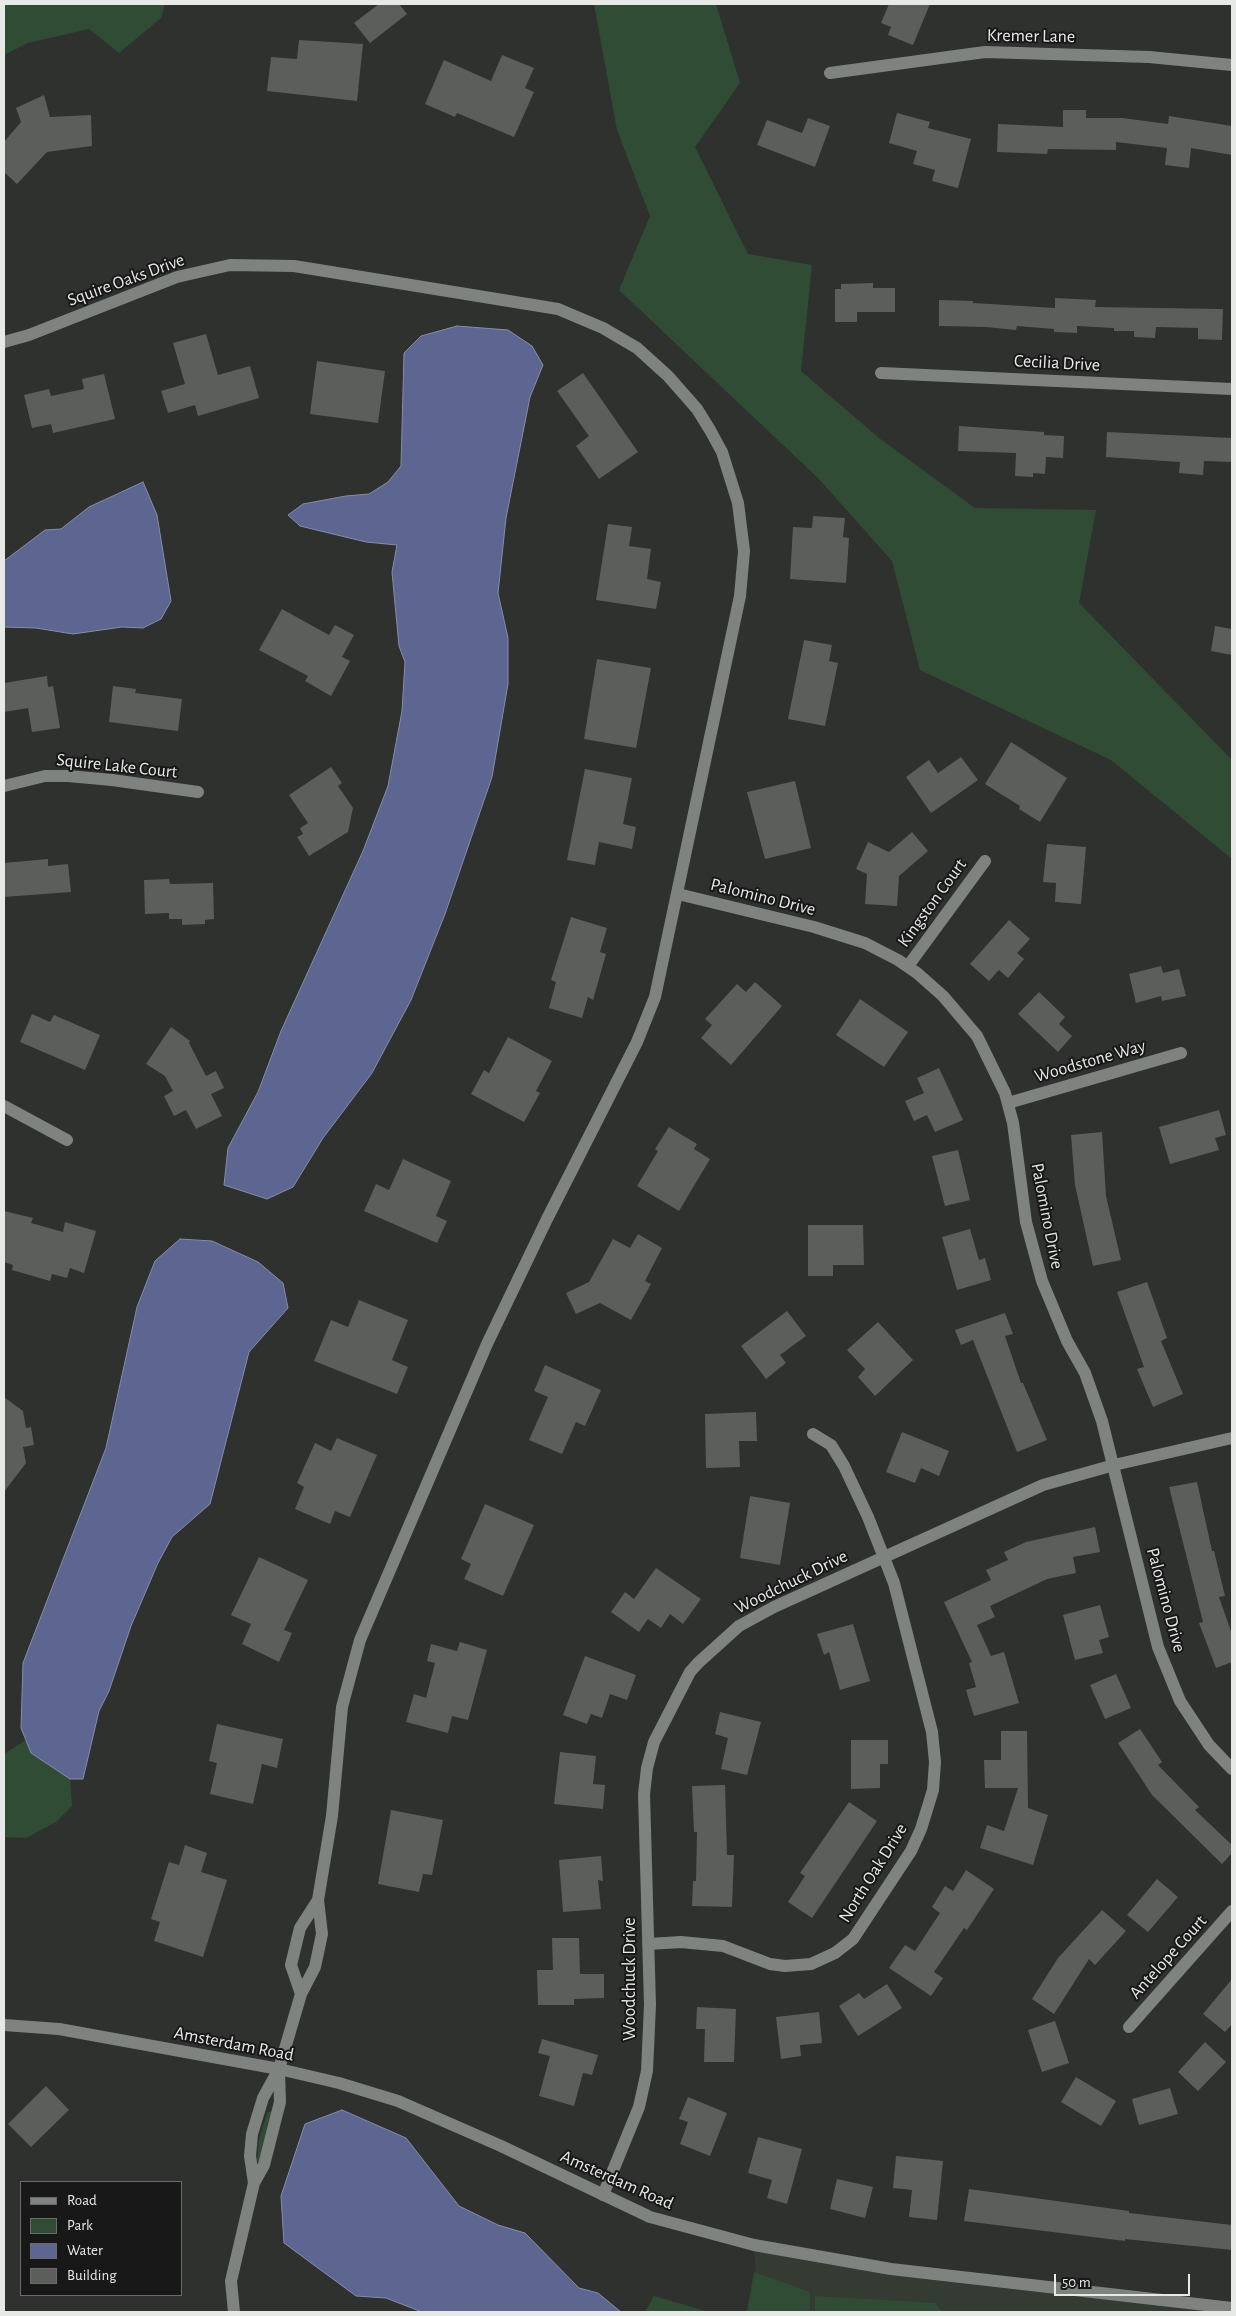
<!DOCTYPE html>
<style>
body{margin:0}
#map{position:relative;width:1236px;height:2316px;overflow:hidden;background:#2e312e;font-family:"Alegreya Sans",sans-serif}
canvas{display:block}
.frame{position:absolute;inset:0;border:5px solid #e7e9e7;pointer-events:none}
.legend{position:absolute;left:20px;top:2181px;width:162px;height:115px;box-sizing:border-box;background:#171817;border:1px solid #6a6c6a;margin:0;padding:6px 9px;list-style:none;font-size:15px;color:#e7e9e7}
.legend li{display:flex;align-items:center;gap:10px;height:25px}
.legend b{width:25px;border:1px solid #6a6c6a}
.scale{position:absolute;left:1054px;top:2274px;width:136px;height:22px;box-sizing:border-box;border:2px solid #e7e9e7;border-top:0;padding-left:6px;font-size:15px;line-height:18px;white-space:nowrap;color:#e7e9e7;-webkit-text-stroke:4px #171817;paint-order:stroke}
</style>
<div id="map">
<canvas width="1236" height="2316"></canvas>
<div class="frame"></div>
<ul class="legend">
<li><b style="height:6px;background:#7f837f"></b>Road</li>
<li><b style="height:14px;background:#314c34"></b>Park</li>
<li><b style="height:14px;background:#5c6690"></b>Water</li>
<li><b style="height:14px;background:#5b5e5b"></b>Building</li>
</ul>
<div class="scale">50 m</div>
</div>
<script>
const c = document.querySelector('canvas').getContext('2d');
c.lineJoin = 'round';
function fillPath(path, color) { c.fillStyle = color; c.fill(path, 'evenodd'); }
const toPath = rows => new Path2D(rows.map(r => 'M' + r).join(''));
function trace(path, color, width, dash) { c.strokeStyle = color; c.lineWidth = width; c.lineCap = dash ? 'butt' : 'round'; c.setLineDash(dash || []); c.stroke(path); }
function drawText(font, color, halo, rows, align = 'center') {
  c.font = font + ' "Alegreya Sans",sans-serif'; c.lineWidth = 4; c.setLineDash([]); c.textBaseline = 'middle'; c.strokeStyle = halo; c.fillStyle = color; for (const [text, x, y, turn = 0] of rows) {
    c.save(); c.translate(x, y); c.rotate((+turn || 0) * Math.PI / 180); c.textAlign = isNaN(turn) ? turn : align; if (halo) c.strokeText(text, 0, 0); c.fillText(text, 0, 0); c.restore();
  }
}
fillPath(toPath([
 [754,2245,1232,2312,758,2312]
]), '#333b33');
fillPath(toPath([
 [4,4,165,4,161,18,119,53,89,29,28,43,4,55],
 [594,4,716,4,740,83,695,147,748,254,812,265,801,371,879,438,975,508,1096,510,1079,603,1232,760,1232,859,1111,760,920,670,892,561,818,478,619,290,650,216,617,130],
 [26,1740,31,1753,70,1779,72,1806,56,1822,26,1838,4,1837,4,1754],
 [271,2111,272,2112,259,2164,257,2160,259,2139,267,2113],
 [754,2272,810,2292,810,2312,747,2312],
 [654,2296,709,2312,645,2312],
 [815,2296,935,2303,942,2312,815,2312]
]), '#314c34');
const water = toPath([
 [457,326,508,330,532,346,543,365,530,397,506,518,498,593,508,638,508,684,492,777,445,914,411,1000,372,1073,323,1138,293,1187,267,1199,224,1185,228,1148,258,1092,281,1031,363,851,388,786,402,711,405,662,399,646,392,572,397,545,366,542,300,526,288,515,303,504,346,496,369,494,388,482,401,466,404,353,421,336,457,326],
 [143,482,157,515,171,601,161,619,143,628,122,627,73,634,36,628,4,627,4,561,45,530,61,529,89,507,143,482],
 [180,1239,212,1241,258,1262,283,1283,288,1308,249,1352,210,1504,172,1537,158,1563,131,1626,109,1691,99,1711,83,1779,70,1779,31,1753,21,1728,23,1663,106,1448,137,1307,155,1261,180,1239],
 [342,2110,406,2138,459,2206,498,2225,525,2233,579,2288,598,2293,621,2312,422,2312,386,2298,356,2296,284,2243,281,2196,305,2124,342,2110]
]);
fillPath(water, '#5c6690');
trace(water, '#868daa', 1);
fillPath(toPath([
 [379,4,399,4,407,14,370,43,354,23],
 [889,4,930,4,913,45,888,35,891,27,881,23],
 [299,40,363,44,357,101,267,91,271,57,297,59],
 [502,55,534,68,525,88,534,92,514,137,457,113,455,117,425,104,444,60,491,81],
 [44,95,50,117,91,115,92,146,47,152,17,184,4,172,4,142,21,122,16,108],
 [1063,110,1086,110,1086,118,1122,118,1168,124,1169,116,1232,126,1232,155,1191,148,1189,168,1165,165,1167,148,1116,142,1116,150,1048,149,1047,154,997,152,998,124,1063,127],
 [897,113,930,122,928,128,971,139,958,188,932,181,935,170,913,164,917,151,889,143],
 [808,118,830,126,815,167,757,145,767,120,802,133],
 [873,283,873,288,895,288,895,312,857,312,857,322,835,322,835,289,841,289,841,284],
 [1055,298,1096,300,1095,307,1223,309,1222,340,1198,339,1198,328,1156,327,1155,338,1134,337,1134,331,1114,331,1114,328,1077,326,1077,333,1054,332,1054,329,1017,326,1016,330,986,327,939,326,939,300,973,301,973,303,1055,308],
 [206,334,218,375,250,366,259,398,198,416,195,405,168,413,161,391,185,384,173,343],
 [317,361,385,371,378,423,310,414],
 [583,373,638,452,599,479,576,446,589,436,557,391],
 [104,374,115,419,53,433,51,424,32,428,24,395,49,389,51,396,84,389,82,379],
 [959,426,1044,432,1044,435,1064,436,1063,458,1046,457,1045,474,1033,473,1033,477,1015,476,1016,453,958,451],
 [1107,432,1232,438,1232,462,1204,461,1203,475,1179,473,1180,462,1106,457],
 [813,516,845,518,843,537,849,538,846,583,790,579,793,527,812,528],
 [608,524,632,527,629,546,651,549,647,579,661,582,656,609,596,600],
 [282,609,329,635,335,625,354,635,342,657,350,661,331,696,305,681,308,676,259,650],
 [1215,626,1232,629,1232,655,1211,651],
 [804,640,832,645,829,661,838,663,825,726,788,719],
 [597,659,651,668,636,748,584,739],
 [47,676,48,687,53,686,60,728,32,732,28,708,4,712,4,683],
 [113,686,136,689,135,693,182,699,178,731,109,722],
 [1011,742,1067,778,1040,822,1019,809,1020,806,985,784],
 [961,757,978,780,931,813,906,777,929,760,938,773],
 [331,767,342,783,338,786,353,808,348,832,309,856,297,837,303,834,300,828,308,823,289,795],
 [585,769,632,778,623,824,636,827,632,849,599,842,595,865,567,860],
 [795,781,811,848,765,859,747,792],
 [912,832,928,851,899,876,897,906,865,904,867,874,856,869,868,842,889,852],
 [1047,844,1086,847,1081,904,1055,902,1056,883,1043,882],
 [48,859,48,866,68,864,71,892,4,897,4,863],
 [169,879,170,884,213,883,214,919,205,920,205,924,182,925,182,919,169,919,169,913,145,914,144,880],
 [571,917,607,928,600,952,606,954,593,1000,588,997,582,1018,549,1008,556,982,551,980],
 [1009,920,1030,939,1017,953,1024,959,1008,978,999,970,989,981,970,964],
 [1161,966,1163,973,1179,969,1186,996,1162,1001,1161,996,1136,1003,1129,974],
 [755,982,782,1006,731,1065,701,1038,712,1025,705,1019,737,984,746,992],
 [1039,992,1065,1017,1059,1024,1072,1036,1058,1052,1018,1014],
 [860,999,908,1032,884,1067,836,1035],
 [32,1014,50,1022,54,1015,100,1035,85,1070,20,1042],
 [171,1027,190,1041,189,1043,206,1076,216,1071,224,1088,211,1094,222,1116,196,1129,186,1110,174,1116,164,1096,173,1091,165,1076,146,1064],
 [508,1037,552,1061,536,1091,540,1093,524,1122,471,1094,484,1070,489,1073],
 [939,1068,963,1120,935,1132,927,1115,914,1121,905,1101,924,1093,917,1078],
 [1219,1110,1226,1135,1215,1138,1219,1150,1170,1164,1159,1127],
 [669,1127,697,1144,694,1149,710,1159,679,1211,637,1186,658,1151,655,1149],
 [1102,1132,1106,1196,1121,1260,1093,1266,1075,1185,1071,1135],
 [958,1150,970,1200,945,1206,932,1156],
 [403,1159,451,1181,436,1216,447,1221,437,1243,364,1211,376,1184,389,1190],
 [4,1211,33,1218,31,1223,63,1232,65,1222,96,1231,84,1273,70,1268,67,1278,52,1274,50,1281,12,1270,13,1265,4,1262],
 [808,1225,863,1225,864,1265,833,1265,833,1276,808,1276],
 [970,1229,979,1260,985,1258,991,1280,957,1290,942,1237],
 [638,1234,662,1248,645,1281,651,1284,631,1320,600,1303,576,1314,566,1293,589,1282,613,1239,630,1248],
 [1147,1282,1167,1338,1161,1341,1183,1394,1153,1407,1137,1369,1144,1367,1117,1292],
 [359,1300,408,1320,392,1360,408,1367,397,1394,314,1361,331,1320,348,1327],
 [787,1311,806,1336,780,1355,786,1363,766,1379,741,1346],
 [1005,1313,1013,1334,1005,1336,1021,1383,1023,1383,1047,1440,1017,1452,973,1340,961,1345,955,1330],
 [878,1322,913,1360,875,1396,858,1377,865,1369,847,1350],
 [545,1365,601,1390,585,1426,576,1422,562,1454,529,1440,548,1397,534,1391],
 [4,1397,23,1411,26,1428,31,1427,34,1445,23,1447,26,1463,4,1492],
 [756,1412,757,1441,739,1441,740,1467,706,1468,705,1414],
 [902,1432,949,1451,939,1476,921,1468,915,1483,886,1472],
 [337,1438,377,1455,350,1517,335,1511,330,1524,295,1509,304,1487,297,1483,315,1443,331,1451],
 [1197,1482,1212,1551,1214,1551,1225,1596,1219,1597,1232,1634,1232,1662,1216,1668,1199,1623,1203,1622,1169,1487],
 [750,1496,790,1503,780,1565,740,1558],
 [485,1504,534,1525,503,1596,464,1579,471,1564,461,1559],
 [1095,1527,1100,1552,1073,1557,1076,1573,1047,1579,990,1606,995,1617,977,1625,991,1656,1004,1652,1019,1703,974,1716,966,1690,976,1687,969,1663,972,1662,944,1602,991,1580,986,1570,1008,1560,1004,1552,1026,1542],
 [259,1557,308,1580,284,1630,292,1633,279,1662,242,1644,251,1624,231,1615],
 [656,1568,701,1599,683,1624,670,1614,661,1628,648,1619,639,1632,611,1612,625,1592,634,1599],
 [1100,1605,1109,1637,1099,1640,1103,1653,1075,1660,1063,1615],
 [853,1624,870,1681,840,1690,829,1652,824,1655,817,1634],
 [460,1642,487,1650,468,1720,452,1716,448,1733,406,1722,414,1694,426,1698,435,1663,427,1661,431,1644,457,1651],
 [585,1656,636,1675,627,1700,610,1694,602,1718,591,1714,587,1724,563,1715],
 [1116,1674,1131,1708,1105,1719,1090,1685],
 [720,1712,761,1722,747,1775,721,1769,728,1738,715,1734],
 [217,1724,283,1739,277,1768,262,1764,253,1804,210,1794,217,1763,209,1761],
 [1140,1729,1162,1762,1158,1765,1199,1807,1195,1810,1232,1845,1232,1853,1222,1864,1152,1795,1118,1743],
 [1001,1731,1027,1731,1028,1808,1048,1815,1033,1865,980,1848,987,1825,1004,1831,1018,1788,985,1788,984,1760,1001,1760],
 [851,1740,888,1740,888,1764,880,1764,880,1788,851,1789],
 [560,1752,596,1756,593,1784,605,1785,603,1809,554,1804],
 [725,1785,727,1855,734,1855,732,1907,692,1906,693,1881,696,1881,697,1832,694,1832,692,1786],
 [849,1802,877,1821,812,1918,788,1902,805,1876,800,1873],
 [391,1810,443,1820,432,1875,423,1874,419,1892,378,1884],
 [185,1845,207,1853,201,1872,227,1880,203,1957,154,1941,160,1922,151,1919,169,1862,179,1865],
 [601,1856,603,1881,598,1880,601,1909,563,1912,559,1860],
 [966,1870,994,1889,967,1930,964,1928,934,1972,943,1978,931,1996,889,1968,905,1945,915,1951,940,1913,932,1907,945,1886,953,1891],
 [1157,1879,1178,1897,1148,1932,1127,1915],
 [1102,1910,1126,1931,1095,1965,1089,1959,1054,2014,1032,1999,1058,1958],
 [552,1938,579,1938,580,1974,604,1974,604,1998,574,1999,574,2005,538,2005,537,1970,553,1970],
 [1232,1979,1232,2024,1225,2032,1203,2014],
 [887,1984,902,2008,858,2036,839,2006,859,1993,864,1999],
 [697,2007,736,2009,734,2062,704,2062,705,2029,696,2029],
 [819,2012,822,2043,800,2045,801,2056,781,2059,776,2017],
 [1055,2021,1069,2063,1042,2072,1028,2030],
 [542,2039,598,2055,592,2075,583,2073,574,2106,539,2096,550,2056,538,2053],
 [1205,2042,1226,2062,1198,2091,1178,2072],
 [1076,2077,1116,2101,1101,2126,1061,2102],
 [46,2086,69,2110,31,2147,8,2124],
 [1170,2088,1178,2114,1139,2125,1132,2099],
 [688,2097,727,2113,710,2156,680,2144,688,2122,679,2119],
 [758,2137,802,2149,787,2204,767,2198,772,2180,748,2173],
 [896,2156,943,2161,937,2220,909,2217,912,2190,893,2188],
 [837,2179,873,2187,865,2218,830,2209],
 [969,2189,1129,2211,1129,2213,1232,2225,1232,2250,1125,2239,1125,2241,964,2221]
]), '#5b5e5b');
trace(toPath([
 [830,73,985,52,1149,57,1232,65],
 [4,342,29,335,177,277,230,265,294,266,558,309,603,328,637,348,668,376,697,409,710,430,722,452,738,503,744,551,740,596,655,997,637,1042,547,1219,487,1344,360,1640,342,1707,332,1816,318,1900,322,1934,315,1967,301,1994,279,2069,263,2098,252,2134,250,2156,254,2183],
 [881,373,1232,389],
 [4,786,45,776,68,776,112,780,198,792],
 [678,894,814,927,865,943,898,960,917,973,943,996,977,1036,1005,1093,1013,1123,1026,1222,1042,1281,1067,1341,1085,1373,1102,1421,1158,1647,1180,1701,1209,1745,1232,1769],
 [908,966,985,861],
 [1008,1103,1181,1053],
 [4,1106,67,1140],
 [648,1944,681,1942,723,1946,770,1964,785,1966,811,1964,835,1953,853,1939,911,1851,921,1829,933,1790,935,1762,932,1732,894,1583,868,1517,844,1466,831,1445,813,1434],
 [301,1994,291,1965,300,1928,318,1900],
 [1129,2027,1232,1911],
 [603,2195,639,2107,647,2071,650,2005,644,1794,647,1768,654,1742,690,1672,698,1663,739,1626,774,1607,1043,1485,1114,1465,1232,1438],
 [234,2312,231,2281,254,2183,264,2165,280,2102,279,2072]
]), '#7f837f', 12);
trace(toPath([
 [4,2025,59,2029,279,2069,339,2083,398,2101,501,2146,650,2217,754,2245,891,2269,1232,2308]
]), '#7f837f', 12);
drawText('18px', '#e7e9e7', '#171817', [
 ["Kremer Lane",1031,36,1],
 ["Squire Oaks Drive",126,280,-20],
 ["Cecilia Drive",1057,363,3],
 ["Squire Lake Court",117,766,6],
 ["Palomino Drive",763,897,14],
 ["Kingston Court",932,903,-54],
 ["Woodstone Way",1090,1061,-16],
 ["Palomino Drive",1047,1216,79],
 ["Woodchuck Drive",791,1582,-26],
 ["Palomino Drive",1166,1600,75],
 ["North Oak Drive",873,1873,-58],
 ["Antelope Court",1168,1957,-48],
 ["Woodchuck Drive",630,1979,-90],
 ["Amsterdam Road",234,2044,11],
 ["Amsterdam Road",617,2180,24]
]);
</script>
